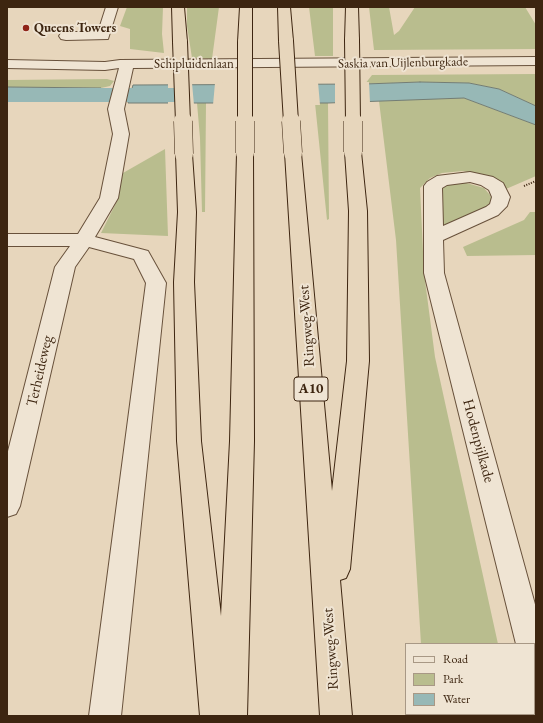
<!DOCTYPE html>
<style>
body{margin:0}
#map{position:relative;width:543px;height:723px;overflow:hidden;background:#e7d6bc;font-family:"EB Garamond",serif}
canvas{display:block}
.frame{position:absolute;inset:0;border:8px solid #3d2510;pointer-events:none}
.legend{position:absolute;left:405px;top:643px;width:130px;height:72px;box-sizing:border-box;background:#efe4d3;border:1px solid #a89885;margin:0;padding:5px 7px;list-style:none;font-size:12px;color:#3d2510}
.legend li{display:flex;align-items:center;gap:8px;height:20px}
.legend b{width:20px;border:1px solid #a89885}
</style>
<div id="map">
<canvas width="543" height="723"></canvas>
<div class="frame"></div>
<ul class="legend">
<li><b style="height:5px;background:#efe4d3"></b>Road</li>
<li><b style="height:11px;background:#b9bd8e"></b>Park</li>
<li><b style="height:11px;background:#97b8b6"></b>Water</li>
</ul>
</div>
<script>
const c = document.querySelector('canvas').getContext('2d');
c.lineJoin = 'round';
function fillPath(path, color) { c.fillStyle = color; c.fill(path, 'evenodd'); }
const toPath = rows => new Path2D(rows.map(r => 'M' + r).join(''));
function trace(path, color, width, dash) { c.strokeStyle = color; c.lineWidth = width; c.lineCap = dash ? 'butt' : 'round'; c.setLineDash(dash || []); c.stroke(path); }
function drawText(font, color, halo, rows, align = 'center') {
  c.font = font + ' "EB Garamond",serif'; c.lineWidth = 4; c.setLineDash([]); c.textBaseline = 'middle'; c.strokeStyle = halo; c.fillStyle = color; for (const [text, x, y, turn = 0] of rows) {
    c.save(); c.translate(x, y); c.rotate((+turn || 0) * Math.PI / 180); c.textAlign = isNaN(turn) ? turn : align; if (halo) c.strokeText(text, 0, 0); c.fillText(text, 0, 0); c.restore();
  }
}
fillPath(toPath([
 [127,7,163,7,162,34,164,53,130,49,130,29,120,26],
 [187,7,219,7,212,59,192,58,187,26],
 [309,7,333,7,333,56,315,56],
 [369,7,389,7,394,35,399,31,415,7,525,7,536,25,536,49,374,50],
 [536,74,536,106,499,89,469,83,420,82,365,84,372,75],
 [107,79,114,81,110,86,101,88,7,87,7,80],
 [451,98,464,98,536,125,536,176,506,189,496,181,480,175,463,171,442,173,430,178,420,188,424,273,435,357,498,644,421,644,396,240,379,101],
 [197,103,206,103,205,212,202,212,200,138],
 [315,103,328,103,329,219,327,220],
 [165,149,168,236,101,233,117,201,123,173],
 [463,182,484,188,490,195,492,201,486,208,449,224,443,224,440,221,440,190,445,185],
 [530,212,536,212,536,255,467,256,463,247,524,220],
 [426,714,514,714,514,716,426,716]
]), '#b9bd8e');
const water = toPath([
 [420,82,469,83,499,89,536,106,536,125,464,98,328,103,128,103,133,85,365,84,420,82],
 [7,87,101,88,102,99,7,101,7,87]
]);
fillPath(water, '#97b8b6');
trace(water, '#737d74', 1);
fillPath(toPath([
 [318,82,320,105,213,105,215,83],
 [335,82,369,82,370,103,335,105],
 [168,83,192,83,194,105,168,105]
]), '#e7d6bc');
fillPath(toPath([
 [7,88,177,88,185,90,188,95,185,100,177,102,7,102,7,88]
]), '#97b8b6');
const minor = toPath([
 [106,7,118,7,108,39,66,40,61,39,59,36,61,33,66,32,98,32,106,7],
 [536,57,536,65,133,68,124,109,129,134,118,198,95,237,148,251,166,283,121,716,89,716,146,283,134,259,89,247,75,267,20,506,16,514,7,517,7,455,55,267,70,246,7,246,7,234,78,234,100,198,113,134,108,109,119,68,105,70,7,68,7,60,105,62,120,60,536,57],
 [470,172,493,177,503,183,510,197,507,206,498,215,443,240,444,273,536,608,536,679,534,678,534,644,516,644,424,273,424,186,427,182,437,176,470,172],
 [470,182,481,185,489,190,492,197,490,204,486,207,443,226,442,188,447,185,470,182]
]);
const highway = toPath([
 [172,7,184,7,187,42,185,45,180,46,175,45,173,42,172,7],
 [240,7,252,7,252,42,250,45,245,46,240,45,238,42,240,7],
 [278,7,290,7,293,41,291,44,286,45,281,44,279,41,278,7],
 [346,7,358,7,359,40,357,43,352,44,347,43,345,40,346,7],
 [353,147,359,149,361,152,367,211,369,361,350,569,346,578,340,580,352,716,320,716,285,153,287,150,293,148,299,150,301,153,332,491,347,361,349,211,345,152,347,149,353,147],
 [245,148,251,150,253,153,254,441,247,716,200,716,177,441,174,282,178,212,176,154,178,151,184,149,190,151,192,154,196,212,194,282,201,441,221,616,230,441,237,153,239,150,245,148]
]);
trace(minor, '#68513b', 2);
trace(highway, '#3d2510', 2);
trace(toPath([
 [524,186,536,181]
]), '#3d2510', 2, [1, 1.5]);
fillPath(minor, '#efe4d3');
fillPath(highway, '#e7d6bc');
const highwayBridgeFar1 = toPath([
 [352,40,353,122],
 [286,41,291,122],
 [180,42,183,122],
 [245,42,245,122]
]);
const highwayBridge = toPath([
 [183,121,184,154],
 [245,121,245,153],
 [291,121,293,153],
 [353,121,353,152]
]);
trace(highwayBridgeFar1, '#3d2510', 16, []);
trace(highwayBridge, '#3d2510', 19, []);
trace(highwayBridgeFar1, '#e7d6bc', 14);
trace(highwayBridge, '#e7d6bc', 18);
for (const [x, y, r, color] of [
 [26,28,4,"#8f2418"]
]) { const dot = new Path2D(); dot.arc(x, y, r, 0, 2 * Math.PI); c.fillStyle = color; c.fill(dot); trace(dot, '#efe4d3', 1.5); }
drawText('bold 13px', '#3d2510', '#efe4d3', [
 ["Queens Towers",34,28]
], 'left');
drawText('13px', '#3d2510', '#efe4d3', [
 ["Saskia van Uijlenburgkade",403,63,-1],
 ["Schipluidenlaan",194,64]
]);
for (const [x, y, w] of [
 [311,389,34]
]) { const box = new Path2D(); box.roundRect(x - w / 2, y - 12, w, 24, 3); c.fillStyle = '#efe4d3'; c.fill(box); trace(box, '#3d2510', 1); }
drawText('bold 14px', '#3d2510', null, [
 ["A10",311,389]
]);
drawText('15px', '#3d2510', '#efe4d3', [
 ["Ringweg-West",307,326,-94],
 ["Terheideweg",40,371,-77],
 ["Hodenpijlkade",478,441,75],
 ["Ringweg-West",331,649,-94]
]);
</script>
